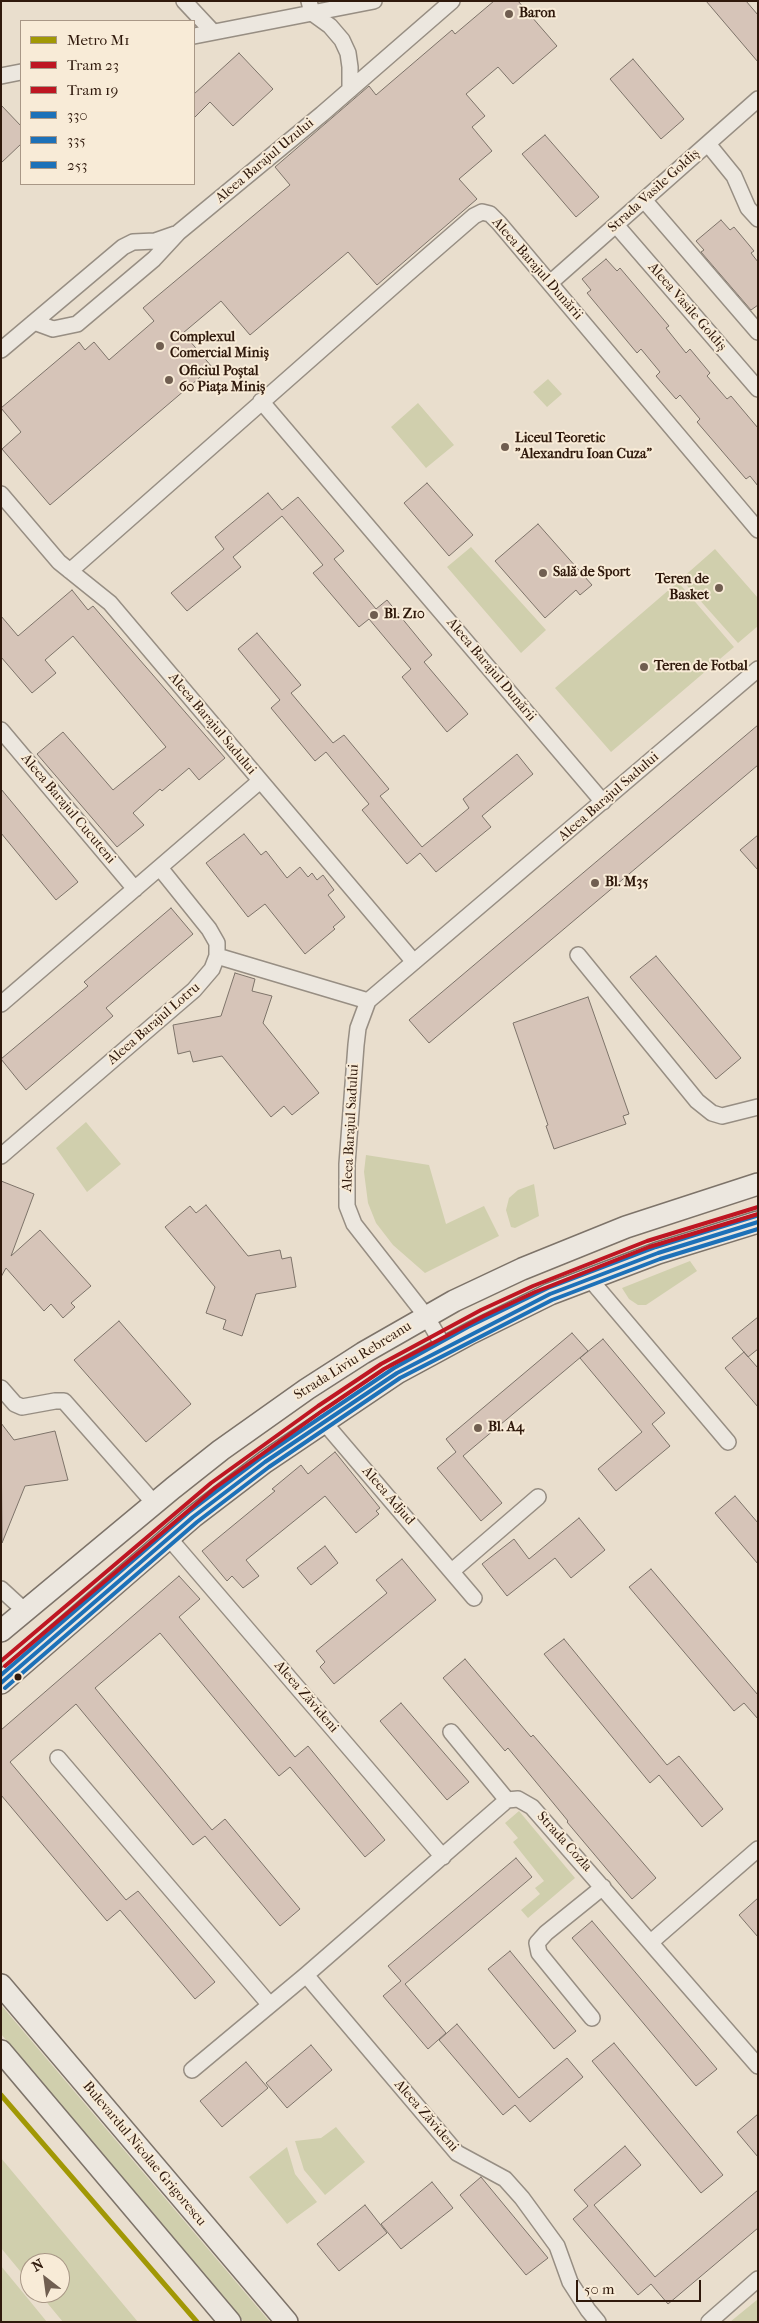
<!DOCTYPE html>
<meta charset="utf-8">
<style>
body{margin:0}
#map{position:relative;width:759px;height:2323px;overflow:hidden;background:#e9decd;font-family:"IM FELL French Canon",serif}
canvas{display:block}
.frame{position:absolute;inset:0;border:2px solid #2f190c;pointer-events:none}
.legend{position:absolute;left:20px;top:20px;width:175px;height:165px;box-sizing:border-box;background:#f8ebd7;border:1px solid #a89786;margin:0;padding:6px 9px;list-style:none;font-size:15px;color:#2f190c}
.legend li{display:flex;align-items:center;gap:10px;height:25px}
.legend b{width:25px;border:1px solid #a89786}
.north{position:absolute;left:20px;top:2253px;width:50px;height:50px;box-sizing:border-box;background:#f8ebd7;border:1px solid #a89786;border-radius:50%;rotate:330deg;font-size:14px;font-weight:700;line-height:20px;text-align:center;color:#2f190c}
.north::after{content:'';display:block;margin:auto;width:18px;height:22px;background:#705e50;clip-path:polygon(50% 0,100% 100%,50% 72%,0 100%)}
.scale{position:absolute;left:576px;top:2280px;width:125px;height:22px;box-sizing:border-box;border:2px solid #2f190c;border-top:0;padding-left:6px;font-size:15px;line-height:18px;white-space:nowrap;color:#2f190c;-webkit-text-stroke:4px #f8ebd7;paint-order:stroke}
</style>
<div id="map">
<canvas width="759" height="2323"></canvas>
<div class="frame"></div>
<ul class="legend">
<li><b style="height:6px;background:#a19805"></b>Metro M1</li>
<li><b style="height:6px;background:#be1622"></b>Tram 23</li>
<li><b style="height:6px;background:#be1622"></b>Tram 19</li>
<li><b style="height:6px;background:#1d71b8"></b>330</li>
<li><b style="height:6px;background:#1d71b8"></b>335</li>
<li><b style="height:6px;background:#1d71b8"></b>253</li>
</ul>
<div class="north">N</div>
<div class="scale">50 m</div>
</div>
<script>
const c = document.querySelector('canvas').getContext('2d');
c.lineJoin = 'round';
function fillPath(path, color) { c.fillStyle = color; c.fill(path, 'evenodd'); }
const toPath = rows => new Path2D(rows.map(r => 'M' + r).join(''));
function trace(path, color, width, dash) { c.strokeStyle = color; c.lineWidth = width; c.lineCap = dash ? 'butt' : 'round'; c.setLineDash(dash || []); c.stroke(path); }
function drawText(font, color, halo, rows, align = 'center') {
  c.font = font + ' "IM FELL French Canon",serif'; c.lineWidth = 4; c.setLineDash([]); c.textBaseline = 'middle'; c.strokeStyle = halo; c.fillStyle = color; for (const [text, x, y, turn = 0] of rows) {
    c.save(); c.translate(x, y); c.rotate((+turn || 0) * Math.PI / 180); c.textAlign = isNaN(turn) ? turn : align; if (halo) c.strokeText(text, 0, 0); c.fillText(text, 0, 0); c.restore();
  }
}
fillPath(toPath([
 [548,379,562,394,547,407,533,392],
 [418,403,454,445,426,468,391,427],
 [471,547,546,630,521,653,447,567],
 [715,549,758,598,758,626,738,643,681,579],
 [678,582,734,647,611,752,555,688],
 [86,1122,121,1164,87,1192,56,1148],
 [366,1155,429,1165,446,1224,484,1206,499,1236,425,1273,393,1245,376,1223,368,1203,364,1172],
 [534,1184,539,1216,515,1228,511,1227,506,1210,509,1198,518,1190],
 [690,1261,697,1271,646,1305,638,1305,629,1299,622,1288],
 [519,1811,575,1878,528,1918,521,1910,540,1894,535,1888,544,1881,513,1842,518,1838,505,1823],
 [1,2005,270,2322,244,2322,1,2034],
 [336,2127,365,2162,325,2195,304,2170,295,2141,321,2138],
 [287,2147,295,2174,317,2202,287,2224,249,2177],
 [1,2158,138,2322,63,2322,39,2293,60,2293,60,2263,30,2263,30,2283,1,2248],
 [1,2266,29,2300,47,2322,1,2322],
 [758,2299,758,2322,730,2322]
]), '#d0cfad');
const building = toPath([
 [494,1,518,1,557,46,513,84,498,67,466,94,485,116,472,127,492,151,459,179,477,199,377,285,348,252,250,335,221,301,183,333,212,367,50,505,2,449,21,432,1,408,79,342,85,350,94,342,109,360,154,321,143,308,290,185,275,167,369,86,376,95,452,30,455,34,494,1],
 [706,1,746,1,758,15,758,62,706,1],
 [239,53,273,89,233,126,210,102,194,118,194,94,239,53],
 [633,59,684,119,661,139,610,79,633,59],
 [1,105,21,126,21,144,1,163,1,105],
 [545,135,599,197,576,217,522,154,545,135],
 [721,220,730,230,734,227,754,251,751,253,758,262,758,305,751,310,701,252,704,250,696,241,721,220],
 [606,259,617,271,620,268,669,326,666,328,686,353,690,349,710,373,707,376,727,399,731,396,758,428,758,486,750,476,746,479,697,422,700,419,680,395,676,399,656,376,660,372,641,349,637,353,587,293,591,290,582,279,606,259],
 [427,483,473,535,449,556,404,503,427,483],
 [268,493,282,510,298,497,344,551,334,559,376,609,387,600,432,655,424,662,468,714,447,732,402,677,411,669,369,619,359,627,313,573,323,565,282,516,233,557,241,567,187,611,171,593,224,549,215,537,268,493],
 [538,524,592,585,580,595,576,590,545,618,495,561,538,524],
 [72,590,88,610,93,606,225,758,199,780,189,768,162,791,160,789,133,813,144,825,117,847,37,754,63,732,113,790,166,747,73,636,45,660,56,673,32,693,1,657,1,616,18,636,72,590],
 [257,633,301,685,291,693,333,743,344,735,389,789,380,796,422,847,469,808,463,799,517,754,533,774,482,816,491,827,436,872,420,853,407,864,362,810,369,804,326,752,315,761,271,708,280,700,238,649,257,633],
 [758,725,758,765,429,1043,409,1020,758,725],
 [1,789,78,882,56,900,1,833,1,789],
 [244,834,261,855,266,851,287,878,300,867,308,877,312,873,317,880,323,875,334,890,328,895,345,917,333,927,335,929,305,954,265,904,248,917,206,863,244,834],
 [758,835,758,870,740,850,758,835],
 [171,908,193,934,106,1008,113,1016,26,1090,1,1059,88,986,84,982,171,908],
 [656,956,741,1058,716,1079,630,977,656,956],
 [235,973,255,979,252,991,272,996,263,1023,319,1093,292,1115,284,1106,271,1117,222,1056,193,1062,190,1051,178,1054,173,1025,221,1016,235,973],
 [588,997,629,1114,623,1116,626,1124,554,1149,546,1126,548,1125,513,1023,588,997],
 [1,1181,34,1194,11,1256,40,1230,91,1286,71,1303,75,1307,63,1318,51,1304,44,1311,6,1268,1,1277,1,1181],
 [206,1205,248,1256,280,1250,282,1259,291,1257,296,1287,256,1294,242,1336,223,1329,226,1320,206,1313,215,1287,165,1227,190,1206,196,1213,206,1205],
 [758,1317,758,1349,748,1357,732,1338,758,1317],
 [119,1321,191,1404,146,1442,74,1360,119,1321],
 [572,1333,588,1351,463,1456,502,1503,481,1521,437,1468,456,1452,446,1439,572,1333],
 [603,1339,665,1413,652,1424,670,1446,616,1491,598,1469,642,1432,580,1358,603,1339],
 [744,1352,758,1368,758,1407,725,1368,744,1352],
 [1,1423,14,1440,55,1431,68,1480,25,1486,2,1543,1,1423],
 [335,1452,380,1508,376,1511,379,1514,356,1533,325,1496,246,1560,259,1576,243,1588,232,1576,227,1581,202,1551,275,1491,272,1489,301,1465,308,1474,335,1452],
 [735,1496,758,1523,758,1564,715,1513,735,1496],
 [579,1518,605,1550,571,1578,555,1558,507,1596,482,1564,514,1539,529,1559,579,1518],
 [325,1546,338,1563,311,1585,297,1568,325,1546],
 [402,1559,436,1600,334,1684,320,1667,325,1662,316,1651,387,1593,376,1580,402,1559],
 [651,1569,758,1695,758,1719,744,1703,734,1711,629,1587,651,1569],
 [179,1576,200,1599,179,1617,295,1757,308,1746,385,1840,365,1857,290,1767,279,1776,160,1633,95,1688,212,1830,225,1819,300,1909,280,1926,205,1836,193,1845,76,1704,10,1762,126,1900,138,1891,215,1982,195,1999,120,1910,107,1921,1,1795,1,1730,179,1576],
 [564,1639,667,1765,679,1756,723,1809,702,1827,659,1775,650,1783,544,1654,564,1639],
 [465,1659,531,1737,533,1735,656,1878,632,1899,567,1822,568,1821,508,1748,505,1751,443,1678,465,1659],
 [401,1703,469,1782,447,1800,380,1721,401,1703],
 [516,1858,532,1877,405,1984,446,2033,428,2049,383,1996,401,1981,388,1966,516,1858],
 [758,1898,758,1937,739,1915,758,1898],
 [592,1921,717,2069,696,2086,572,1938,592,1921],
 [510,1951,576,2031,554,2049,488,1969,510,1951],
 [457,2024,519,2098,567,2058,583,2077,530,2122,515,2105,503,2115,439,2040,457,2024],
 [614,2043,723,2175,701,2193,592,2061,614,2043],
 [311,2045,332,2070,287,2108,266,2083,311,2045],
 [246,2062,268,2088,222,2127,200,2101,246,2062],
 [758,2114,758,2157,737,2132,758,2114],
 [625,2146,641,2165,594,2205,655,2277,758,2190,758,2228,668,2304,651,2284,638,2295,573,2219,588,2206,574,2190,625,2146],
 [481,2177,548,2258,526,2275,460,2195,481,2177],
 [432,2182,453,2208,401,2249,381,2224,432,2182],
 [365,2205,387,2233,339,2271,317,2244,365,2205]
]);
fillPath(building, '#d6c4b8');
trace(building, '#7d7369', 1);
const street = toPath([
 [184,1,213,32],
 [309,1,312,13,330,26,342,40,348,53,350,67,350,90],
 [194,36,374,1],
 [1,76,21,72],
 [708,144,734,176,748,208,758,219],
 [644,200,758,332],
 [616,225,758,389],
 [550,283,758,99],
 [34,322,53,329,77,324,154,259,179,232,322,114,452,1],
 [1,350,123,247,133,242,155,241,175,234],
 [261,401,603,802],
 [1,494,59,562,110,603,414,962],
 [70,571,406,275,474,216,482,212,490,214,499,223,758,530],
 [1,730,135,889],
 [578,955,697,1101,712,1113,722,1116,758,1107],
 [217,956,368,1001],
 [1,1004,260,781],
 [1,1156,194,990,212,969,217,956,217,943,209,929,160,868],
 [589,1278,728,1442],
 [444,1347,426,1316,354,1224,347,1206,347,1164,356,1045,358,1028,368,1001,758,669],
 [1,1388,15,1404,22,1407,55,1401,64,1401,154,1503],
 [323,1421,474,1598],
 [168,1537,443,1857],
 [452,1571,538,1497],
 [1,1589,25,1611],
 [451,1732,507,1800],
 [58,1758,270,2005],
 [507,1800,518,1799,532,1807,758,2066],
 [651,1942,758,1849],
 [306,1975,457,2153,505,2179,522,2198,557,2246,570,2282,588,2310,598,2322],
 [592,2018,539,1953,537,1943,546,1933,603,1887],
 [192,2070,306,1975,507,1800],
 [709,2322,758,2279]
]);
const secondary = toPath([
 [1,1631,173,1488,221,1450,307,1389,363,1353,454,1301,522,1269,626,1227,758,1184],
 [1,1683,193,1517,265,1462,397,1373,471,1333,550,1294,658,1253,758,1222],
 [1,1985,287,2322],
 [1,2051,230,2322]
]);
trace(street, '#978e83', 18);
trace(secondary, '#7d7369', 24);
trace(street, '#ece7df', 15);
trace(secondary, '#ece7df', 21);
trace(toPath([
 [1,1683,193,1517,265,1462,397,1373,550,1294,658,1253,758,1222]
]), '#1d71b8', 4);
trace(toPath([
 [5,1688,197,1522,269,1467,400,1378,552,1300,660,1259,758,1229]
]), '#1d71b8', 4);
trace(toPath([
 [1,1675,189,1512,262,1457,394,1368,468,1327,548,1288,656,1247,756,1216]
]), '#1d71b8', 4);
trace(toPath([
 [1,1661,211,1483,318,1406,381,1364,481,1310,533,1286,647,1241,758,1207]
]), '#be1622', 4);
trace(toPath([
 [5,1666,215,1488,322,1411,384,1369,484,1316,535,1292,649,1247,758,1214]
]), '#be1622', 4);
trace(toPath([
 [1,2095,197,2322]
]), '#a19805', 5);
for (const [x, y, r, color] of [
 [509,14,5,"#705e50"],
 [160,346,5,"#705e50"],
 [169,380,5,"#705e50"],
 [505,447,5,"#705e50"],
 [543,573,5,"#705e50"],
 [719,588,5,"#705e50"],
 [374,615,5,"#705e50"],
 [644,667,5,"#705e50"],
 [595,883,5,"#705e50"],
 [478,1428,5,"#705e50"],
 [18,1677,4.5,"#2f190c"]
]) { const dot = new Path2D(); dot.arc(x, y, r, 0, 2 * Math.PI); c.fillStyle = color; c.fill(dot); trace(dot, '#f8ebd7', 2); }
drawText('bold 14px', '#2f190c', '#f8ebd7', [
 ["Baron",519,14],
 ["Complexul",170,338],
 ["Comercial Miniș",170,354],
 ["Oficiul Poștal",179,372],
 ["60 Piața Miniș",179,388],
 ["Liceul Teoretic",515,439],
 ["\"Alexandru Ioan Cuza\"",515,455],
 ["Sală de Sport",553,573],
 ["Teren de",709,580,"right"],
 ["Basket",709,596,"right"],
 ["Bl. Z10",384,615],
 ["Teren de Fotbal",654,667],
 ["Bl. M35",605,883],
 ["Bl. A4",488,1428]
], 'left');
drawText('14px', '#2f190c', '#f8ebd7', [
 ["Aleea Barajul Uzului",265,161,-40],
 ["Strada Vasile Goldiș",654,191,-42],
 ["Aleea Barajul Dunării",537,269,49],
 ["Aleea Vasile Goldiș",687,307,49],
 ["Aleea Barajul Dunării",491,670,50],
 ["Aleea Barajul Sadului",212,724,50],
 ["Aleea Barajul Sadului",609,797,-41],
 ["Aleea Barajul Cucuteni",68,809,50],
 ["Aleea Barajul Lotru",154,1024,-41],
 ["Aleea Barajul Sadului",351,1128,-87],
 ["Strada Liviu Rebreanu",353,1361,-32],
 ["Aleea Adjud",388,1496,49],
 ["Aleea Zăvideni",306,1697,49],
 ["Strada Cozla",564,1842,48],
 ["Aleea Zăvideni",426,2116,49],
 ["Bulevardul Nicolae Grigorescu",144,2154,50]
]);
</script>
